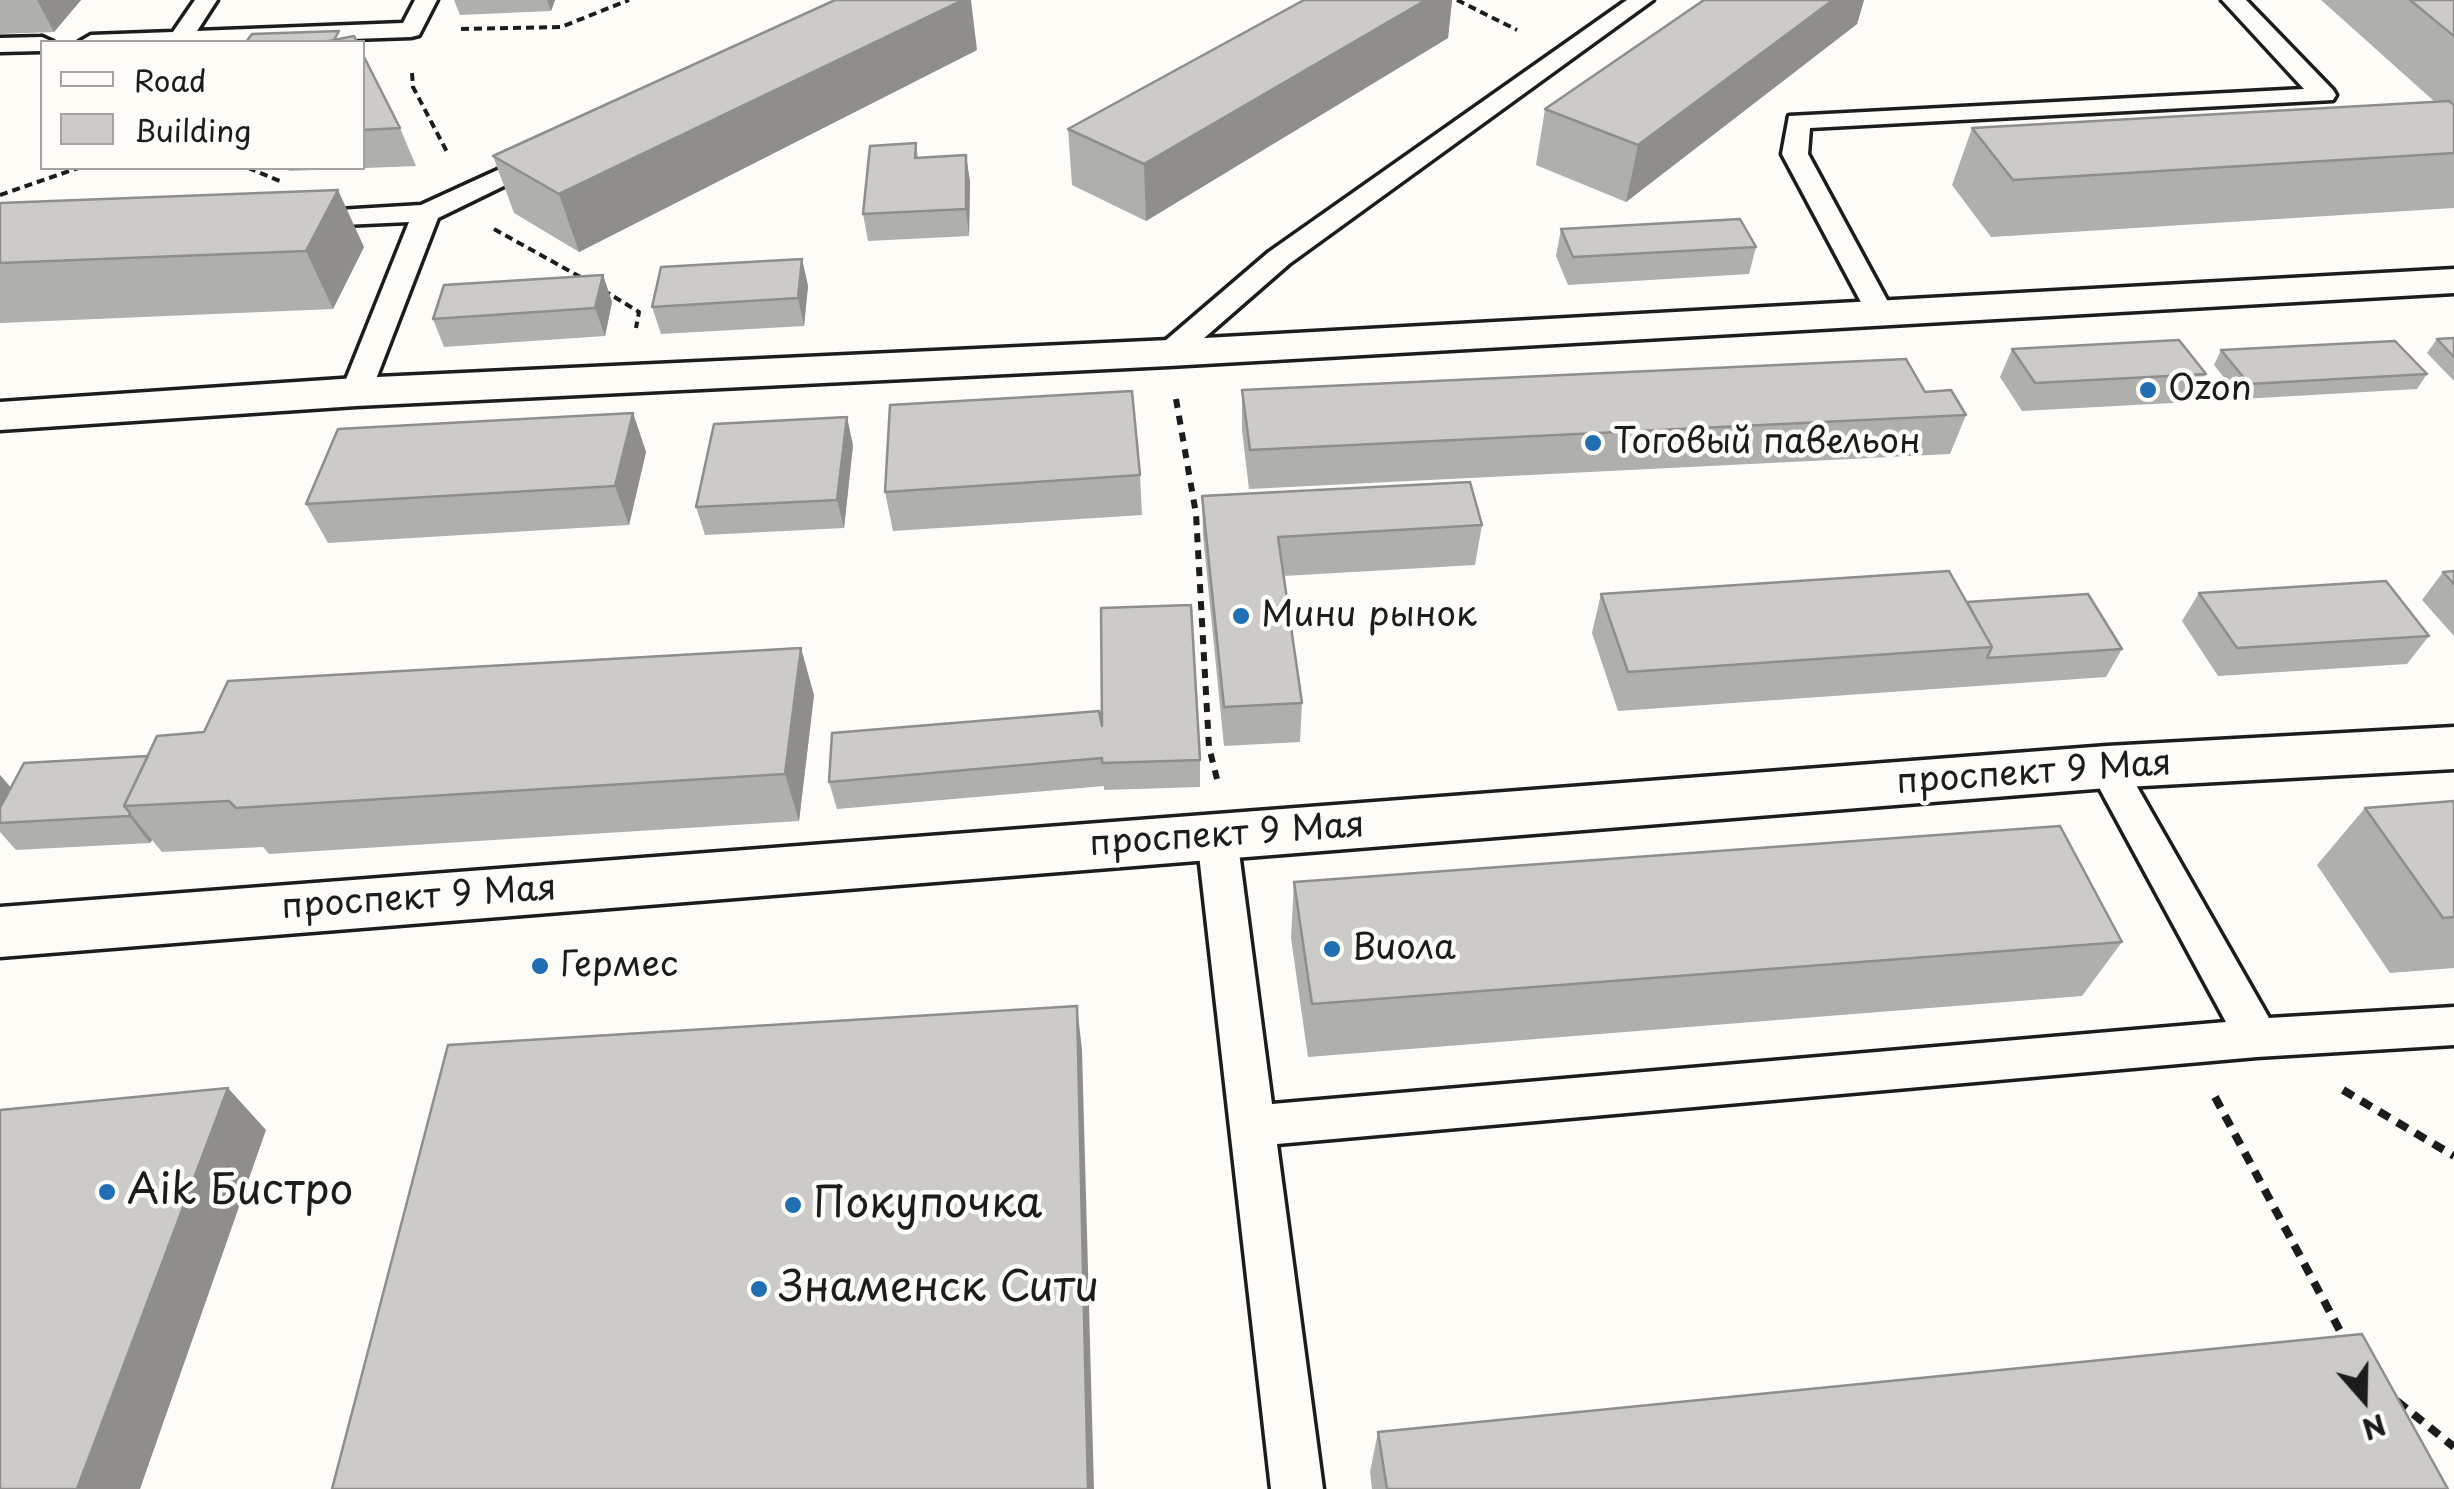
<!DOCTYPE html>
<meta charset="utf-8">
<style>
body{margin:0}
#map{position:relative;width:2454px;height:1489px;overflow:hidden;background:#fdfcf7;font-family:"Playpen Sans",sans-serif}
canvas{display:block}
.legend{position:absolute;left:40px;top:40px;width:325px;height:130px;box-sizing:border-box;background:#fdfcf7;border:2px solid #a3a29f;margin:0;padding:12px 18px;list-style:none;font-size:30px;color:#1c1c1c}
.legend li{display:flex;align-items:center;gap:20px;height:50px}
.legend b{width:50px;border:2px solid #a3a29f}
.north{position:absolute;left:2314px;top:1349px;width:100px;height:100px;-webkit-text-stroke:8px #fdfcf7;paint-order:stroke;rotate:160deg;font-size:28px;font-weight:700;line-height:40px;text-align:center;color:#1c1c1c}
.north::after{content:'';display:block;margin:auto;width:35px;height:45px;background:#1c1c1c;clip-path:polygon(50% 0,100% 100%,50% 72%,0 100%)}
</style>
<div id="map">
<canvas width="2454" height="1489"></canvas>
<ul class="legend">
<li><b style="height:12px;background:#fdfcf7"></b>Road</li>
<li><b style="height:28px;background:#cccbc8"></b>Building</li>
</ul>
<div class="north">N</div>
</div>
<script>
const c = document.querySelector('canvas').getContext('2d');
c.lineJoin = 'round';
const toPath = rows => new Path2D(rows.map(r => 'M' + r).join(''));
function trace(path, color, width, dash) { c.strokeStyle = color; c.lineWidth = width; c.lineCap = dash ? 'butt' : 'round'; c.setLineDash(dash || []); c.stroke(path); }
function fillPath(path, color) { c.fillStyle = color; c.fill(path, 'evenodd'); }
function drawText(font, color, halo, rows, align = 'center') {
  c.font = font + ' "Playpen Sans",sans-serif'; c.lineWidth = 9; c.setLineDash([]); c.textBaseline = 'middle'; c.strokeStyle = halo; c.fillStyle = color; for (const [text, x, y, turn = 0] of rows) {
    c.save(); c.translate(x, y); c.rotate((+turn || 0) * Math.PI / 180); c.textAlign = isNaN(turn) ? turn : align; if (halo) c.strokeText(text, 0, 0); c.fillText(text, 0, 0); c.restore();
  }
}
const lane = toPath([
 [195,0,217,0,197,31,403,23,415,0,437,0,419,35,411,37,265,42,79,42,91,35,173,32,195,0],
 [1627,0,1653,0,1289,264,1180,359,1158,359,1154,353,1158,347,1269,252,1627,0],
 [2222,0,2246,0,2333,90,2336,95,2333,100,1810,128,1808,154,1894,313,1890,319,1870,319,1782,154,1789,116,2304,89,2222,0],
 [42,37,53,42,42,42,42,51,0,52,0,38,42,37],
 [548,147,561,155,557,160,438,218,371,392,367,399,345,399,341,392,409,222,299,227,289,225,285,219,289,213,421,205,548,147],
 [2107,753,2120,757,2269,1018,2454,1007,2454,1045,2257,1057,1277,1144,1323,1489,1271,1489,1197,837,1203,826,1217,821,1231,826,1237,837,1272,1104,2226,1022,2088,767,2094,757,2107,753]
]);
const secondary = toPath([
 [2454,269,2454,293,1169,366,356,406,0,430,0,402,356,378,1169,340,2454,269],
 [2454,727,2454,769,2107,788,0,957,0,907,2107,746,2454,727]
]);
trace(lane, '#1c1c1c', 7);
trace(secondary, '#1c1c1c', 7);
trace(toPath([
 [1457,0,1517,30],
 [461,29,561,27,629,0],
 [412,73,413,87,447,152],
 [248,168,280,181],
 [0,195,78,168],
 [494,229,584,279],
 [603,290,639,312,636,328]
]), '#1c1c1c', 4, [8, 5]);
trace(toPath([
 [1176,399,1196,514,1209,747,1217,779]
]), '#1c1c1c', 6, [9, 8]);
trace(toPath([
 [2343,1090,2454,1156],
 [2215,1097,2346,1342],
 [2397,1401,2454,1447]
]), '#1c1c1c', 8, [12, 9]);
fillPath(lane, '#fdfcf7');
fillPath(secondary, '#fdfcf7');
fillPath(toPath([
 [0,0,81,0,54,32,0,34],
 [454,0,555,0,551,11,460,15],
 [1304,0,1452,0,1448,38,1146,221,1072,185,1068,129],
 [1704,0,1864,0,1857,24,1626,202,1536,165,1545,109],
 [2321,0,2454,0,2454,208,1991,237,1952,185,1972,128,2435,102],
 [977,50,579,252,514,213,493,156],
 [362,53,400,128,416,166,289,171,287,168,362,168],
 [916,143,918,158,966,155,970,182,969,236,868,241,863,214],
 [0,203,364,247,333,309,0,323],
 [1561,229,1756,247,1749,274,1568,285,1556,256],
 [802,259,808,286,804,326,661,334,652,307],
 [603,275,612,302,605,336,444,347,433,319],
 [2454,338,2454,381,2427,353,2437,339],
 [2012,349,2206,374,2191,402,2022,411,2000,377],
 [2221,350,2427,374,2417,389,2241,399,2214,365],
 [1242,390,1966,415,1950,454,1249,489,1242,430],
 [633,413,646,452,629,525,328,543,306,504],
 [853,445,844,528,705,535,696,507],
 [1140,475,1142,515,893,531,885,492],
 [1202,496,1482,525,1475,565,1283,576,1302,703,1300,742,1224,746,1203,535],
 [2454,571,2454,636,2422,600,2443,572],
 [2199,593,2429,636,2407,664,2218,676,2182,621],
 [1601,594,1967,602,2122,649,2106,677,1618,711,1592,633],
 [814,695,799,821,269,854,263,847,162,852,152,840,150,843,16,850,0,832,0,775,11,788,148,756],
 [1102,726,1200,760,1200,787,1104,790,1104,786,837,809,829,782],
 [2454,801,2454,968,2390,973,2317,865,2365,808],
 [1294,882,2122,942,2082,996,1308,1057,1291,938],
 [1378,1432,2448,1489,1372,1489,1370,1472]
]), '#afafac');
fillPath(toPath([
 [37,0,81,0,54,32],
 [547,0,555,0,551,11],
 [963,0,971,0,977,50,579,252,559,194],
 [1426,0,1452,0,1448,38,1146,221,1144,164],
 [1833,0,1864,0,1857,24,1626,202,1638,145],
 [966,155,970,182,969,236,966,209],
 [338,190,364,247,333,309,306,251],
 [802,259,808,286,804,326,798,298],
 [603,275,612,302,605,336,595,308],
 [633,413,646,452,629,525,615,486],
 [847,417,853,445,844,528,837,500],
 [801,648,814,695,799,821,785,774],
 [0,775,13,790,0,814],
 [130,813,152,840,150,843,129,816],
 [1077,1006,1082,1050,1094,1489,1088,1489],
 [228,1088,266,1130,140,1489,77,1489]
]), '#8f8e8c');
const building = toPath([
 [835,0,963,0,559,194,493,156,835,0],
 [1304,0,1426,0,1144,164,1068,129,1304,0],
 [1704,0,1833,0,1638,145,1545,109,1704,0],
 [2410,0,2454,0,2454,36,2410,0],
 [339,31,334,40,324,42,246,42,252,34,339,31],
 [354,36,357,42,324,42,354,36],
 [362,53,400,128,362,130,362,53],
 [2449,101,2454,105,2454,153,2013,180,1972,128,2449,101],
 [916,143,915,158,966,155,966,209,863,214,870,146,916,143],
 [338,190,306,251,0,263,0,203,338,190],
 [1740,219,1756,247,1573,257,1561,229,1740,219],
 [802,259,798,298,652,307,661,267,802,259],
 [603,275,595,308,433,319,444,285,603,275],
 [2454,338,2454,357,2437,339,2454,338],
 [2179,340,2206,374,2035,383,2012,349,2179,340],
 [2395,341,2427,374,2249,384,2221,350,2395,341],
 [1906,359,1925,392,1951,390,1966,415,1250,450,1242,390,1906,359],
 [1132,391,1140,475,885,492,890,405,1132,391],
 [633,413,615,486,306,504,338,429,633,413],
 [847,417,837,500,696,507,714,424,847,417],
 [1470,482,1482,525,1278,537,1302,703,1224,707,1202,496,1470,482],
 [1949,571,1992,647,1628,672,1601,594,1949,571],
 [2454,571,2454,584,2443,572,2454,571],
 [2386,581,2429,636,2237,648,2199,593,2386,581],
 [2088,594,2122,649,1987,658,1992,647,1967,602,2088,594],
 [1191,605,1200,760,1102,763,1102,758,829,782,832,733,1099,711,1102,726,1101,608,1191,605],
 [801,648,785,774,236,808,229,801,124,806,157,736,204,732,228,681,801,648],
 [148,756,124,806,130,813,129,816,0,823,0,808,24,763,148,756],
 [2454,801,2454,917,2443,918,2365,808,2454,801],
 [2060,826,2122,942,1312,1004,1294,882,2060,826],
 [1077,1006,1088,1489,332,1489,448,1045,1077,1006],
 [228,1088,77,1489,0,1489,0,1110,228,1088],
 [2362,1334,2448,1489,1387,1489,1378,1432,2362,1334]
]);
fillPath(building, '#cccbc8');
trace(building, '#8f8e8c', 2.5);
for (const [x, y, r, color] of [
 [2148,390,10,"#1f6fb2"],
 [1593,443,10,"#1f6fb2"],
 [1241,616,10,"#1f6fb2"],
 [1332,949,10,"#1f6fb2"],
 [540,966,10,"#1f6fb2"],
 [107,1192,10,"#1f6fb2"],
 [793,1205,10,"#1f6fb2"],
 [759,1289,10,"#1f6fb2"]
]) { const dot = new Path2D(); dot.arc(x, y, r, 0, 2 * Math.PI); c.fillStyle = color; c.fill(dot); trace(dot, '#fdfcf7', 4); }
drawText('35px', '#1c1c1c', '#fdfcf7', [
 ["Ozon",2168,390],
 ["Тоговый павельон",1613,443],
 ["Мини рынок",1261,616],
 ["Виола",1352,949],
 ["Гермес",560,966]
], 'left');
drawText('35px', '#1c1c1c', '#fdfcf7', [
 ["проспект 9 Мая",2034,774,-4],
 ["проспект 9 Мая",1227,836,-4],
 ["проспект 9 Мая",419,899,-4]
]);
drawText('42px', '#1c1c1c', '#fdfcf7', [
 ["Aik Бистро",127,1192],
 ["Покупочка",813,1205],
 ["Знаменск Сити",779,1289]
], 'left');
</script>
